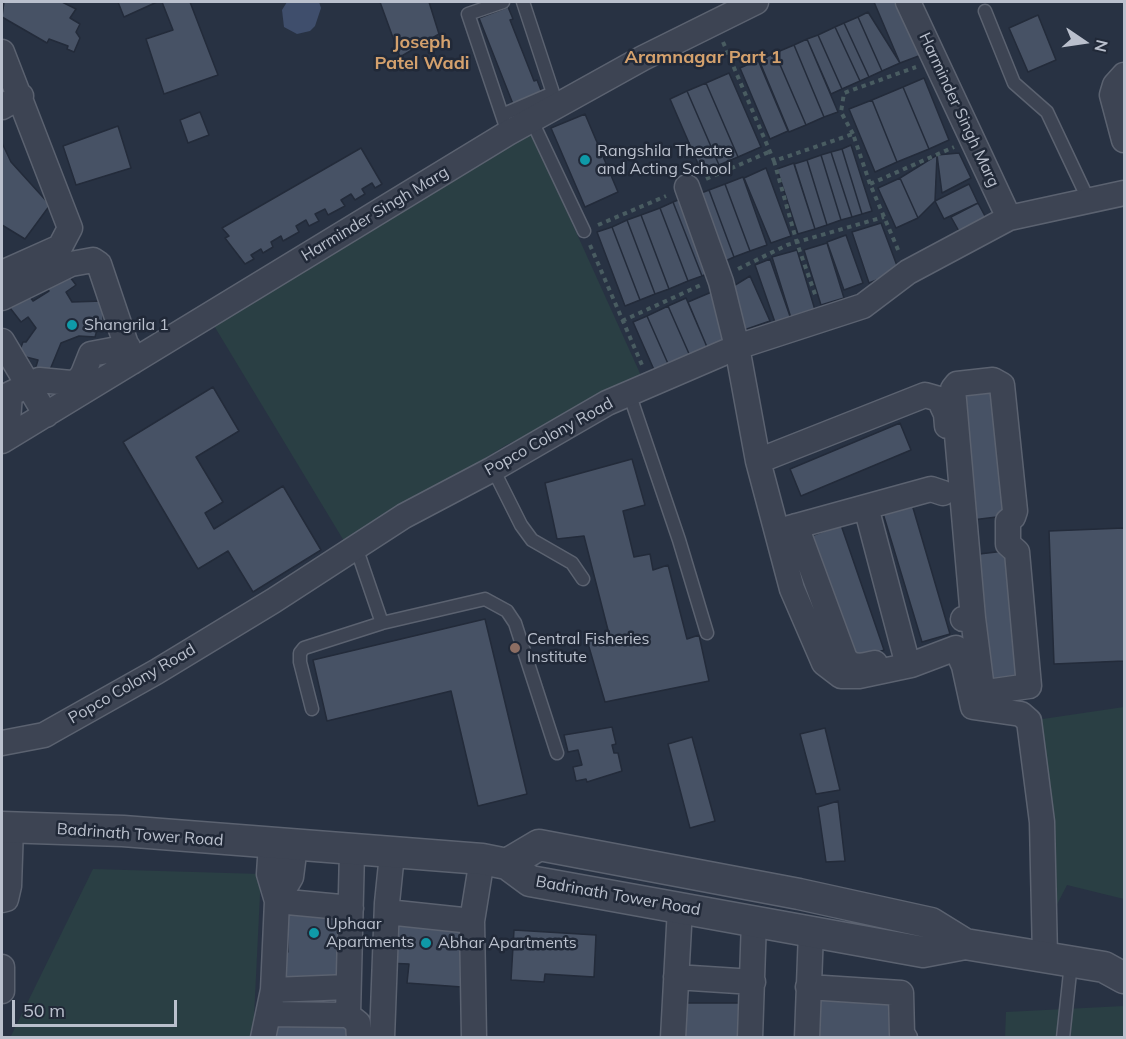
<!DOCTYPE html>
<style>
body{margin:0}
#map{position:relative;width:1126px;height:1039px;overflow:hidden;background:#283243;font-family:Mulish,sans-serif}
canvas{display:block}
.frame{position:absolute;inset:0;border:3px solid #bac0cd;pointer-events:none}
.north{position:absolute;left:1054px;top:12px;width:60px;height:60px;-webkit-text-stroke:4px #212938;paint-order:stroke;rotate:103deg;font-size:16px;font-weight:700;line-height:24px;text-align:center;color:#bac0cd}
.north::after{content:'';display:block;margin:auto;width:21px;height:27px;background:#bac0cd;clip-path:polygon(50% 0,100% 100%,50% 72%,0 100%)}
.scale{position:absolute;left:12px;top:1000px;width:165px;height:27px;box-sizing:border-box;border:3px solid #bac0cd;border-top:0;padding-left:8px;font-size:18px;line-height:21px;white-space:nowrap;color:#bac0cd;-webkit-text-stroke:4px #212938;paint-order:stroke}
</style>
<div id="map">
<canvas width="1126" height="1039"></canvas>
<div class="frame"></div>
<div class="north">N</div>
<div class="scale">50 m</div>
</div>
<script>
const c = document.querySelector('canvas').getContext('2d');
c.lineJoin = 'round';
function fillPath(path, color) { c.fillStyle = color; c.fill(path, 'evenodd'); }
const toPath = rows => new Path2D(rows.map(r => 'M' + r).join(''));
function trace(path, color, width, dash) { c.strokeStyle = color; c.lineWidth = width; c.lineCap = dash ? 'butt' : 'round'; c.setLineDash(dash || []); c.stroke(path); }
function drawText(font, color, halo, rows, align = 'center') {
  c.font = font + ' Mulish,sans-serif'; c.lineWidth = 5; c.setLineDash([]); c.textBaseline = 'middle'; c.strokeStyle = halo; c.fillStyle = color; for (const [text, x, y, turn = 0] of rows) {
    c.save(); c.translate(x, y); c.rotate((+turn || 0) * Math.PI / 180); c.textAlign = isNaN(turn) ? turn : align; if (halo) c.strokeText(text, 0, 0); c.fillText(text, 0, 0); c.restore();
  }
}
fillPath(toPath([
 [529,128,643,380,506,445,347,546,210,319],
 [1124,707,1124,899,1067,885,1046,926,1029,721],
 [93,869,261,874,253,1037,10,1038],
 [1124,1006,1124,1037,1005,1038,1006,1012]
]), '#2a3f44');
fillPath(toPath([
 [287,2,319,2,321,8,315,26,310,31,297,34,284,27,282,10]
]), '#3f4e6c');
const building = toPath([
 [4,2,62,2,76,9,70,18,80,24,76,32,80,38,74,52,67,49,68,46,49,39,47,43,2,17,4,2],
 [118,2,157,2,124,17,118,2],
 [162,2,190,2,218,75,164,94,146,39,173,30,162,2],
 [380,2,429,2,439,34,400,57,380,2],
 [874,2,900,2,924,54,900,63,874,2],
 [508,7,513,19,510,20,534,81,537,80,542,93,513,104,479,18,508,7],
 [868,12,900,63,882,71,858,17,868,12],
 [1038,15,1056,60,1028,72,1009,28,1038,15],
 [858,17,882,71,869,77,844,23,858,17],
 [844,23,869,77,860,81,835,27,844,23],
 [835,27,860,81,842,89,818,35,835,27],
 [818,35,842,89,831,94,807,39,818,35],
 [807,39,838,112,824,117,794,45,807,39],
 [794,45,824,117,806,125,775,53,794,45],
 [775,53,806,125,789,132,759,60,775,53],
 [758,60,788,131,770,139,740,68,758,60],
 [729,73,761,147,738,157,706,83,729,73],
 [924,78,949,140,929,149,903,87,924,78],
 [706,83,738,157,719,165,687,91,706,83],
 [903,87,929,149,897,162,872,100,903,87],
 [687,91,719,165,702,173,670,99,687,91],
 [872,100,897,162,875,172,849,109,872,100],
 [200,112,209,135,188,143,180,120,200,112],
 [585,114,618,192,585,207,551,128,585,114],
 [118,126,131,168,76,185,63,146,118,126],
 [2,143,11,162,50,205,25,239,2,225,2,143],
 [851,145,872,211,862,214,842,149,851,145],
 [361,148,382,184,375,188,372,183,362,189,365,194,355,200,351,194,341,200,345,206,328,215,325,209,315,214,319,221,309,226,306,220,296,226,299,232,283,241,281,236,271,242,273,247,263,253,261,249,251,255,254,259,245,264,225,238,229,236,222,228,361,148],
 [842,149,862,214,852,217,831,152,842,149],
 [831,152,852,217,841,220,821,155,831,152],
 [959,153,971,178,942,193,937,155,959,153],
 [821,155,841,220,827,225,807,160,821,155],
 [937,155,935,201,918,218,900,178,937,155],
 [807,160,827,225,815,229,794,164,807,160],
 [794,163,815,229,798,234,777,169,794,163],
 [766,168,791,236,771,243,744,178,766,168],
 [743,177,767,245,750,251,725,184,743,177],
 [900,178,918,218,896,228,878,188,900,178],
 [725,184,750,251,734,257,709,190,725,184],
 [969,184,978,203,944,219,935,201,969,184],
 [709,190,734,257,721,263,696,195,709,190],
 [686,197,714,271,702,276,673,202,686,197],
 [673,202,702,276,688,281,660,208,673,202],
 [978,203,986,218,960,233,951,217,978,203],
 [660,208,688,281,669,289,641,215,660,208],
 [641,215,669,289,655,294,627,220,641,215],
 [627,220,655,294,640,300,612,227,627,220],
 [881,223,899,271,869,283,852,232,881,223],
 [612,227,640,300,625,306,597,232,612,227],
 [846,235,863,283,844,290,827,242,846,235],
 [827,243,844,298,821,305,804,250,827,243],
 [797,250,815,310,791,318,772,257,797,250],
 [770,259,792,322,777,328,755,265,770,259],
 [64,269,76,285,66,292,72,302,103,301,103,320,112,321,110,330,97,330,95,337,79,336,61,343,47,377,34,373,38,360,18,355,23,342,26,342,36,328,28,317,21,322,7,304,26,291,33,301,49,291,42,281,64,269],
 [750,276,770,321,741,331,727,290,750,276],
 [714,291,733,335,707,347,688,302,714,291],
 [686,298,707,347,690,356,668,306,686,298],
 [668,306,690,356,669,366,647,316,668,306],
 [647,316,669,366,655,372,633,322,647,316],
 [998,385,1013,515,972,520,956,390,998,385],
 [213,387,239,431,196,457,223,502,205,513,214,529,283,486,321,550,253,592,228,551,198,569,123,442,213,387],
 [900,423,911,450,801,496,790,469,900,423],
 [632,459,645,505,623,511,634,557,650,554,653,570,668,565,687,639,699,635,709,681,605,702,587,640,609,634,584,536,557,539,545,483,632,459],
 [911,501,950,634,922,642,882,510,911,501],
 [841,525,884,650,854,661,811,536,841,525],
 [1124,528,1124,661,1054,664,1049,531,1124,528],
 [1013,550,1028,685,986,690,971,555,1013,550],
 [485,619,527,794,478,806,451,691,327,721,313,660,485,619],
 [612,727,616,744,612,745,614,753,618,753,622,771,587,782,586,779,576,781,573,767,582,765,578,750,568,752,564,735,612,727],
 [825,728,840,790,816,794,800,734,825,728],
 [692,737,715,821,690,828,668,744,692,737],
 [838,801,845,861,826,862,818,807,838,801],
 [339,912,341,983,281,985,280,953,288,952,287,914,339,912],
 [391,922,465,924,462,987,407,983,409,964,386,963,391,922],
 [514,930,596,935,594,977,545,974,544,982,511,980,514,930],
 [899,995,899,1038,812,1038,812,996,899,995],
 [681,1003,740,1003,740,1038,681,1038,681,1003],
 [270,1025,353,1026,353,1038,270,1038,270,1025]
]);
fillPath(building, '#475265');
trace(building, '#232b3a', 1.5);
const service = toPath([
 [503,2,468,14,508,133],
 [985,11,1014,83,1047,112,1089,201],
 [502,115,553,93,523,2],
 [532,121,584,231],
 [629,393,679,540,707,633],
 [493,469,521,525,532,540,572,563,583,579],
 [356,547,382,623],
 [312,709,300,662,300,653,304,648,382,623,485,599,507,611,515,623,557,753],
 [1063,1038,1071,963]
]);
const minor = toPath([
 [908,2,1009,218],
 [2,52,70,228,60,247,2,273],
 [1124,75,1115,85,1112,95,1124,140],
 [2,107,21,96],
 [687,187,721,282,737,347,758,461,792,589,824,663,841,676,859,676,911,665,956,648,964,666,973,707,1021,714,1029,721,1042,822,1045,957],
 [2,298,71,264,93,260,99,264,132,362],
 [2,341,46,415],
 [2,427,8,421,10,394,39,380,71,383,78,381,83,374,91,354,128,347],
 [2,441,508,133,643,58,756,2],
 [758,461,925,395,939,399,946,414,947,426],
 [866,507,905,654],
 [796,526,845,659,852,665,861,666,875,663],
 [782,530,931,489,943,493],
 [963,619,973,618,953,389,957,384,993,380,1002,385,1015,511,1013,517,1008,521,1008,544,1017,552,1029,686,987,692,982,689,973,618],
 [2,743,44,735,156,672,273,601,404,516,493,469,607,403,737,347,863,306,908,272,1009,218,1124,193],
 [352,851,348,1015,358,1023,359,1038],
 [2,900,6,899,9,886,11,827],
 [277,901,351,908],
 [277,901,291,877,295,846],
 [387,912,472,921],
 [2,967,2,991],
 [676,977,753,982],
 [808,987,901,993,902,1034,905,1038],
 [273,990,348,987],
 [269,1014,348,1015],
 [263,1038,273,990,277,901,269,874,271,844],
 [382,1038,387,903,392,854],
 [474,1038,472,921,482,859],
 [673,1038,680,908],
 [750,1038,754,920],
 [807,1038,811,931]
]);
const tertiary = toPath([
 [2,827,123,831,482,859,507,864,530,881,923,952,965,944,1104,967,1124,978],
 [507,864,539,845,799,894,931,923,965,944]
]);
trace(service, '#5b6270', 15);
trace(minor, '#5b6270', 27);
trace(tertiary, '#5b6270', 33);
trace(toPath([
 [723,42,774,161,853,134,870,184,899,252],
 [853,134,841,112,844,93,916,67],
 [774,161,797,243,816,297],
 [706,179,769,152],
 [870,184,954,147],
 [598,225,666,196],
 [590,245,642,365],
 [738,269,787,245,884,217],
 [622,321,701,285]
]), '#495c61', 4, [4.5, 4.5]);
trace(service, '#3d4453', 12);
trace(minor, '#3d4453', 24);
trace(tertiary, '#3d4453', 30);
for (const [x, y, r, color] of [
 [585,160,6,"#0f9aa8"],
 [72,325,6,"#0f9aa8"],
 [515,648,6,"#8d6e63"],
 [314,933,6,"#0f9aa8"],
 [426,943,6,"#0f9aa8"]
]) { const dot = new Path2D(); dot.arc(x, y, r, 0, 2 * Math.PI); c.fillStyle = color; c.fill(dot); trace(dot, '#212938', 2); }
drawText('16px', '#bac0cd', '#212938', [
 ["Harminder Singh Marg",959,110,65],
 ["Harminder Singh Marg",375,214,-31],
 ["Popco Colony Road",549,437,-29],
 ["Popco Colony Road",132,684,-30],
 ["Badrinath Tower Road",140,835,4],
 ["Badrinath Tower Road",618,896,10]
]);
drawText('16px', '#bac0cd', '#212938', [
 ["Rangshila Theatre",597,151],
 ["and Acting School",597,169],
 ["Shangrila 1",84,325],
 ["Central Fisheries",527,639],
 ["Institute",527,657],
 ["Uphaar",326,924],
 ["Apartments",326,942],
 ["Abhar Apartments",438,943]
], 'left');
drawText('bold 18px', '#d4a16d', '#212938', [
 ["Joseph",422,43],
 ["Patel Wadi",422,64],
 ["Aramnagar Part 1",703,58]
]);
</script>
